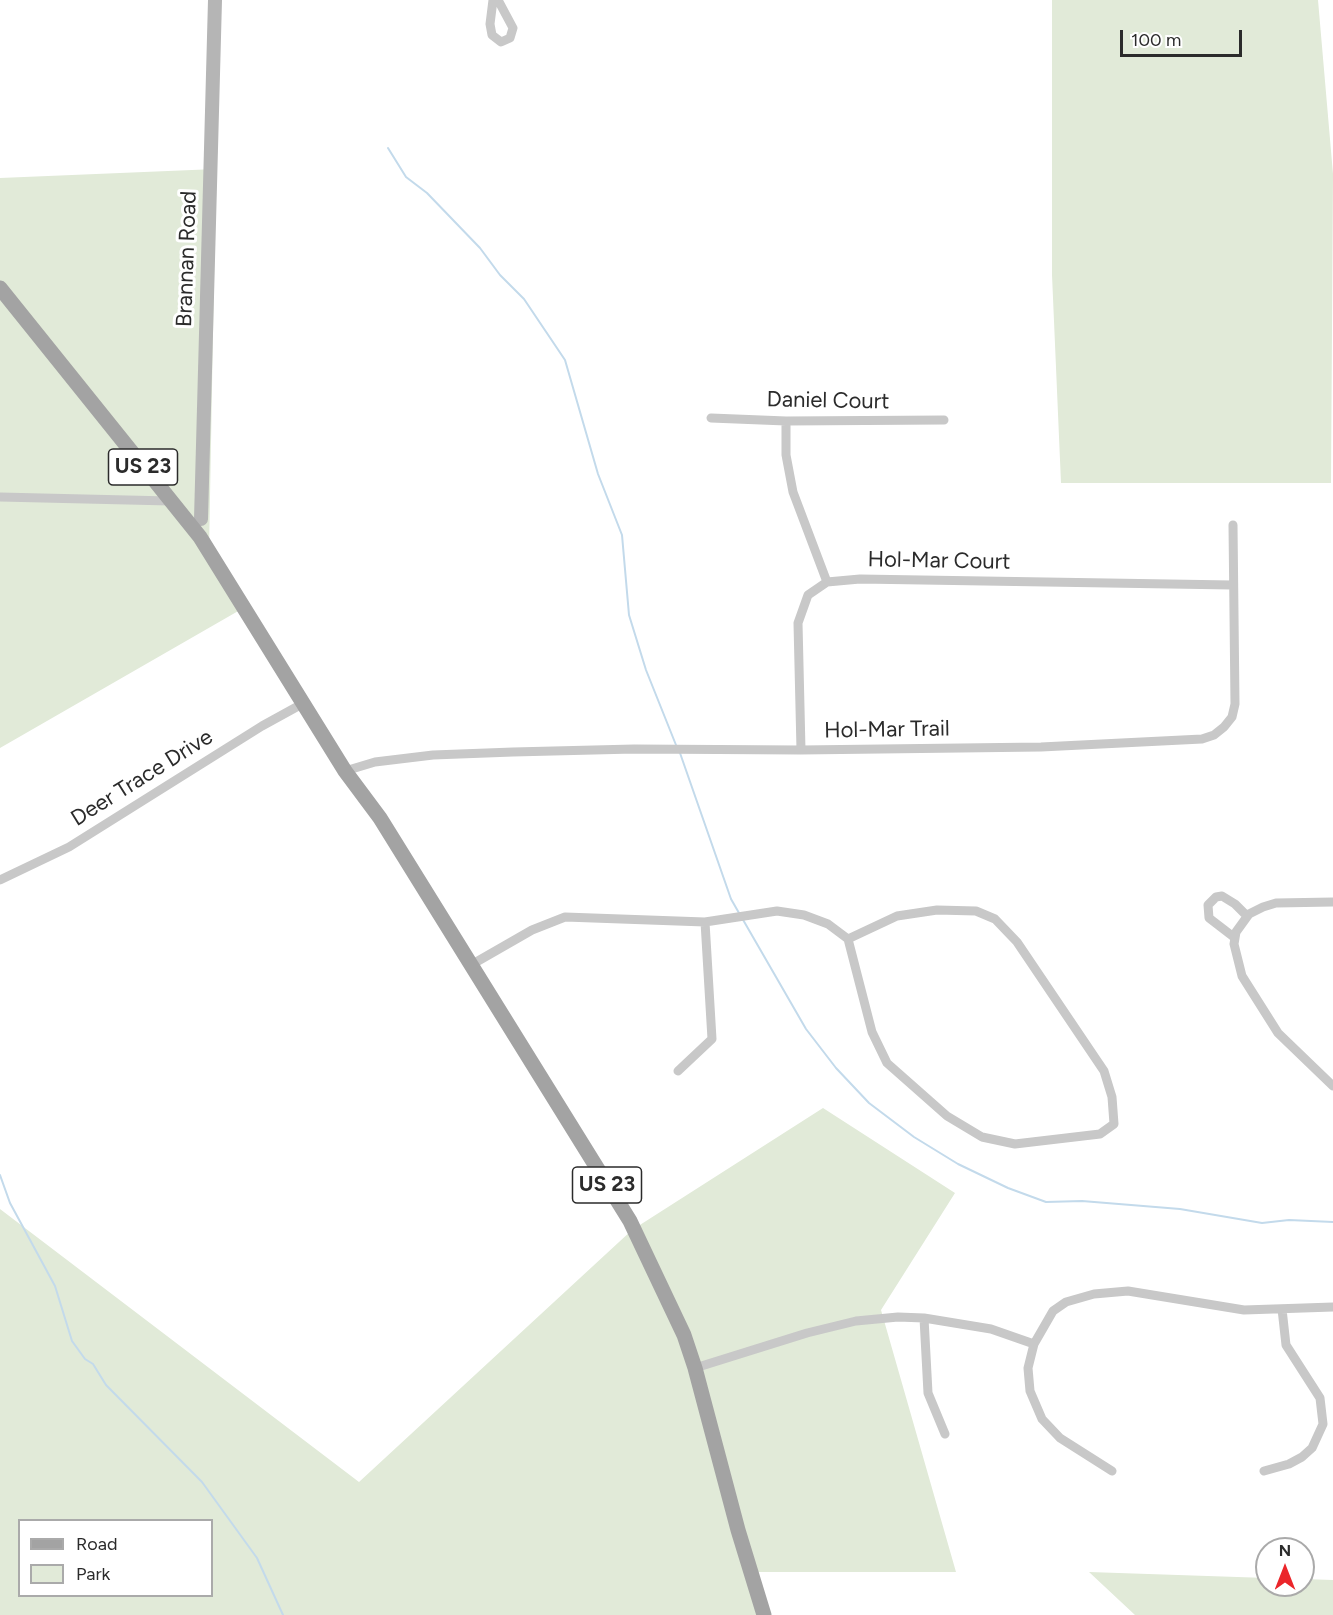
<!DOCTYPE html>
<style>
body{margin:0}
#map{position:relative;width:1333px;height:1615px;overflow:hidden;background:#fff;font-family:Figtree,sans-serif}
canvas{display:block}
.legend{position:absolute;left:18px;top:1519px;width:195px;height:78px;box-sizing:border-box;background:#fff;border:2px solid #aaa;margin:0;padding:8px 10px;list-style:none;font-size:18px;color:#2b2b2b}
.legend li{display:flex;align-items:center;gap:12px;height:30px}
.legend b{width:30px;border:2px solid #aaa}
.north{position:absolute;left:1255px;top:1537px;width:60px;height:60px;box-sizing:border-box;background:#fff;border:2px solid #aaa;border-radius:50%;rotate:0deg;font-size:16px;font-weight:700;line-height:24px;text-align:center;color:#2b2b2b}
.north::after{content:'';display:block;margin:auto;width:21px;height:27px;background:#eb252a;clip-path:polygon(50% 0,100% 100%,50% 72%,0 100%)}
.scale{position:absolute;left:1120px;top:30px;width:122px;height:27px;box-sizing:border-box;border:3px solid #2b2b2b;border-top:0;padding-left:8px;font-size:18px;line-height:21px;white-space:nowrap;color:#2b2b2b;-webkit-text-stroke:4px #fff;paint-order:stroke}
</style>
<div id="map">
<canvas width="1333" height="1615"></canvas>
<ul class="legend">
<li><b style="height:8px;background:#a3a3a3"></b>Road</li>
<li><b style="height:16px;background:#e1ead8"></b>Park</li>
</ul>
<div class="north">N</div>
<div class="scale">100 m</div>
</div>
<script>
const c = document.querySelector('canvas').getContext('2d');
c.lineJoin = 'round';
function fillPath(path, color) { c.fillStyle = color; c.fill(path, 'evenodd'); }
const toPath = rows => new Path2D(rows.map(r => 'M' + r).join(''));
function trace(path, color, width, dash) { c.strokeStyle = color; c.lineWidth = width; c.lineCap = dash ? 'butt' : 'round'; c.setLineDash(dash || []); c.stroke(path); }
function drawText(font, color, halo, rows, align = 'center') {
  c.font = font + ' Figtree,sans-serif'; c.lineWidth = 6; c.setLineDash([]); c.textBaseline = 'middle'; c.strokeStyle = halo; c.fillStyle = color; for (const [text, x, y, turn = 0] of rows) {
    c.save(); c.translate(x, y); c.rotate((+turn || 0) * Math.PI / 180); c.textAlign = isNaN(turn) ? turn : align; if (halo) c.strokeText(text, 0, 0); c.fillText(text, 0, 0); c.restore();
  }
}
fillPath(toPath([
 [1052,0,1318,0,1333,174,1331,483,1061,483,1052,275],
 [216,169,209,552,240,610,0,748,0,178],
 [823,1108,955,1193,881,1310,956,1572,751,1572,763,1615,0,1615,0,1209,359,1482,632,1230],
 [20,1520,212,1520,212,1596,20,1596],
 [1089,1572,1267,1578,1267,1585,1303,1585,1303,1579,1333,1580,1333,1615,1135,1615]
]), '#e1ead8');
trace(toPath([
 [388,148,406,177,427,193,480,248,500,275,524,299,565,360,598,474,622,535,629,615,646,670,676,745],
 [680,753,731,899,739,913],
 [742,918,806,1029,836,1068,869,1103,914,1137,958,1164,1008,1188,1046,1202,1082,1201,1180,1209,1262,1223,1289,1220,1333,1222],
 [0,1175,10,1203,55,1286,72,1341,85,1359,93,1364,106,1385,202,1482,257,1558,283,1615]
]), '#c3daeb', 2);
trace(toPath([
 [493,0,490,24,492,35,501,42,510,38,513,28,498,0],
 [711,418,786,421,944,420],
 [786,421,786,455,793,492,827,582],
 [0,497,170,501],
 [801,750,798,623,808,595,827,582,860,579,1232,585],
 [345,771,375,762,433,755,513,752,634,749,801,750,1041,747,1202,739,1214,735,1224,727,1232,717,1235,704,1233,525],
 [0,880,69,847,262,726,302,704],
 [1333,902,1276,903,1263,907,1249,914,1236,932,1234,944,1242,976,1278,1033,1333,1086],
 [1235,938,1209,918,1208,905,1216,897,1222,896,1235,904,1247,916],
 [471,965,532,930,565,917,705,922,777,911,804,915,828,924,848,939,872,1032,887,1063,947,1116,982,1137,1015,1144,1100,1134,1114,1124,1112,1097,1104,1071,1017,942,995,919,976,911,937,910,897,916,848,939],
 [678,1071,712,1039,705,922],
 [924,1318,928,1393,945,1434],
 [695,1368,807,1333,856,1321,898,1317,924,1318,991,1329,1034,1344],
 [1112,1471,1060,1438,1042,1419,1030,1391,1028,1368,1034,1344,1053,1311,1066,1302,1094,1294,1128,1291,1244,1310,1333,1307],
 [1264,1471,1289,1464,1302,1457,1312,1448,1323,1424,1320,1398,1286,1345,1282,1309]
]), '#c8c8c8', 9);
trace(toPath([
 [201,519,215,0]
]), '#b5b5b5', 14);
trace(toPath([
 [0,288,200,537,345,771,380,818,630,1221,684,1335,695,1368,738,1530,764,1615]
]), '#a3a3a3', 15);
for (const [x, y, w] of [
 [143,467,69],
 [607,1185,69]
]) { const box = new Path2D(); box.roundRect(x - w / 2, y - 18, w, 36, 4.5); c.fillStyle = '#fff'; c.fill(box); trace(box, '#2b2b2b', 1.5); }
drawText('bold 21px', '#2b2b2b', null, [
 ["US 23",143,467],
 ["US 23",607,1185]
]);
drawText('22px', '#2b2b2b', '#fff', [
 ["Brannan Road",187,259,-88],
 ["Daniel Court",828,401,1],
 ["Hol-Mar Court",939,561,1],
 ["Hol-Mar Trail",887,730,-1],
 ["Deer Trace Drive",142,778,-32]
]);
</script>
